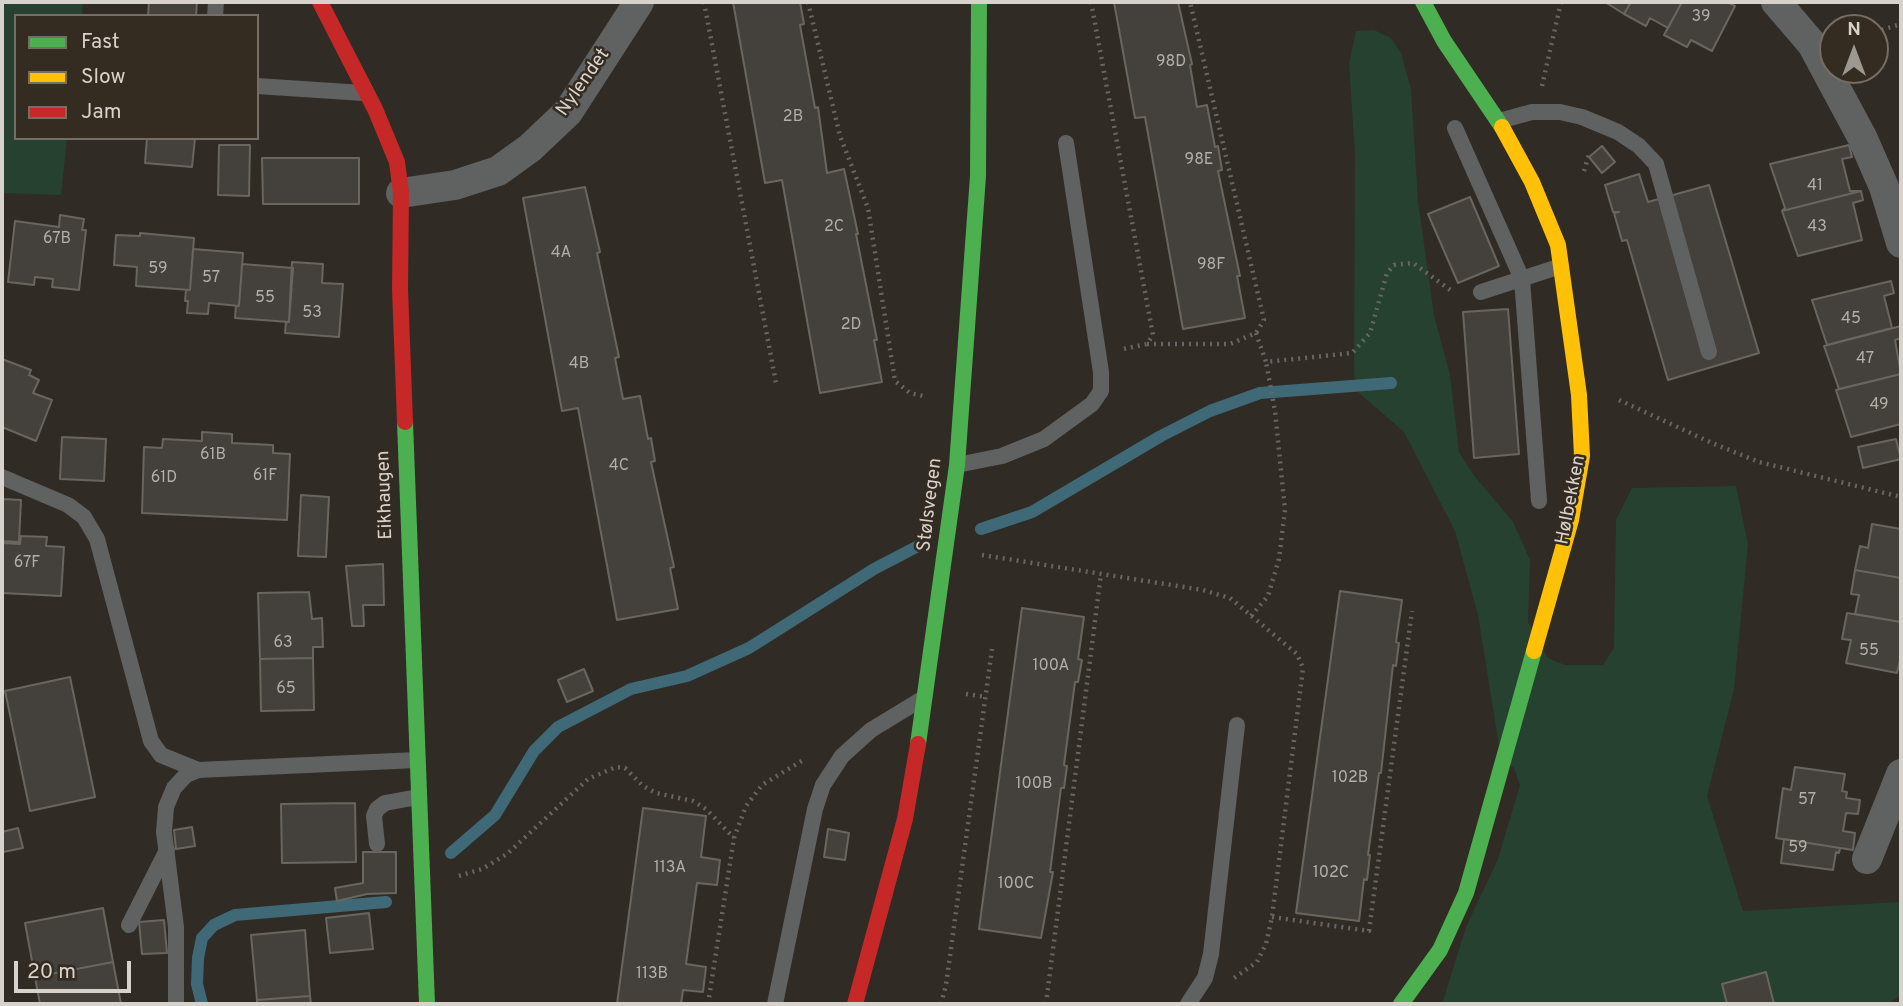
<!DOCTYPE html>
<meta charset="utf-8">
<style>
body{margin:0}
#map{position:relative;width:1903px;height:1006px;overflow:hidden;background:#302b25;font-family:Overpass,sans-serif}
canvas{display:block}
.frame{position:absolute;inset:0;border:4px solid #d8d2cc;pointer-events:none}
.legend{position:absolute;left:14px;top:14px;width:245px;height:126px;box-sizing:border-box;background:#342b21;border:2px solid #766e65;margin:0;padding:9px 12px;list-style:none;font-size:21px;color:#d8d2cc}
.legend li{display:flex;align-items:center;gap:14px;height:35px}
.legend b{width:35px;border:2px solid #766e65}
.north{position:absolute;left:1819px;top:14px;width:70px;height:70px;box-sizing:border-box;background:#342b21;border:2px solid #766e65;border-radius:50%;rotate:0deg;font-size:19px;font-weight:700;line-height:28px;text-align:center;color:#d8d2cc}
.north::after{content:'';display:block;margin:auto;width:24px;height:32px;background:#9d9892;clip-path:polygon(50% 0,100% 100%,50% 72%,0 100%)}
.scale{position:absolute;left:14px;top:961px;width:117px;height:32px;box-sizing:border-box;border:4px solid #d8d2cc;border-top:0;padding-left:9px;font-size:21px;line-height:24px;white-space:nowrap;color:#d8d2cc;-webkit-text-stroke:5px #342b21;paint-order:stroke}
</style>
<div id="map">
<canvas width="1903" height="1006"></canvas>
<div class="frame"></div>
<ul class="legend">
<li><b style="height:9px;background:#4caf50"></b>Fast</li>
<li><b style="height:9px;background:#ffc107"></b>Slow</li>
<li><b style="height:9px;background:#c62828"></b>Jam</li>
</ul>
<div class="north">N</div>
<div class="scale">20 m</div>
</div>
<script>
const c = document.querySelector('canvas').getContext('2d');
c.lineJoin = 'round';
function fillPath(path, color) { c.fillStyle = color; c.fill(path, 'evenodd'); }
const toPath = rows => new Path2D(rows.map(r => 'M' + r).join(''));
function trace(path, color, width, dash) { c.strokeStyle = color; c.lineWidth = width; c.lineCap = dash ? 'butt' : 'round'; c.setLineDash(dash || []); c.stroke(path); }
function drawText(font, color, halo, rows, align = 'center') {
  c.font = font + ' Overpass,sans-serif'; c.lineWidth = 5; c.setLineDash([]); c.textBaseline = 'middle'; c.strokeStyle = halo; c.fillStyle = color; for (const [text, x, y, turn = 0] of rows) {
    c.save(); c.translate(x, y); c.rotate((+turn || 0) * Math.PI / 180); c.textAlign = isNaN(turn) ? turn : align; if (halo) c.strokeText(text, 0, 0); c.fillText(text, 0, 0); c.restore();
  }
}
fillPath(toPath([
 [2,2,83,2,82,16,16,16,16,138,67,138,61,195,2,193],
 [1374,30,1391,38,1401,53,1411,89,1418,201,1434,315,1450,375,1459,452,1472,473,1513,522,1530,560,1528,622,1548,658,1565,665,1603,665,1614,648,1616,520,1632,488,1736,486,1748,544,1734,689,1707,796,1743,911,1901,902,1901,995,1888,1004,1442,1004,1466,927,1498,859,1520,785,1514,768,1501,758,1478,615,1455,531,1404,432,1359,393,1354,374,1355,154,1349,64,1356,31]
]), '#26412f');
trace(toPath([
 [981,529,1032,512,1161,436,1210,411,1260,393,1391,383],
 [451,853,495,815,534,751,558,727,631,689,687,676,749,648,874,569,922,544],
 [202,1004,197,984,198,958,202,938,214,925,235,915,386,902]
]), '#406978', 12);
const building = toPath([
 [149,2,197,2,196,16,148,16,149,2],
 [733,2,800,2,804,24,800,25,815,108,818,107,827,173,844,169,858,234,856,234,877,340,874,340,882,382,820,393,782,180,765,183,733,2],
 [1114,2,1178,2,1192,64,1190,65,1197,107,1207,105,1215,147,1218,146,1222,170,1218,171,1240,276,1237,276,1245,318,1183,329,1145,117,1135,118,1114,2],
 [1605,2,1631,2,1624,14,1605,2],
 [1631,2,1682,2,1668,28,1650,18,1646,26,1624,14,1631,2],
 [1682,2,1727,2,1735,6,1712,51,1691,40,1687,47,1664,35,1682,2],
 [147,138,195,138,192,167,145,163,147,138],
 [219,145,250,145,249,196,218,195,219,145],
 [1849,145,1852,157,1842,159,1850,191,1861,191,1782,211,1785,208,1770,164,1849,145],
 [1602,146,1615,162,1602,173,1589,157,1602,146],
 [262,158,359,158,359,204,263,204,262,158],
 [1639,174,1648,202,1709,185,1759,353,1668,380,1627,240,1622,241,1614,213,1619,212,1613,212,1605,185,1639,174],
 [585,187,600,252,597,253,619,357,615,358,623,399,640,396,648,439,651,438,655,461,651,462,674,567,670,568,678,609,617,620,578,408,562,411,523,198,585,187],
 [1861,191,1863,200,1853,203,1862,240,1798,256,1782,211,1861,191],
 [1470,197,1499,266,1458,283,1428,214,1470,197],
 [60,215,84,219,82,230,86,230,79,290,52,287,53,279,35,277,34,285,8,282,15,221,59,227,60,215],
 [140,233,194,238,190,290,136,286,137,267,114,265,116,235,140,236,140,233],
 [193,249,243,253,239,306,209,303,208,314,187,313,188,301,185,301,186,290,190,290,193,249],
 [292,262,323,264,322,283,343,284,339,337,285,333,286,322,289,322,292,262],
 [242,264,293,268,289,322,235,318,236,306,239,306,242,264],
 [1891,281,1894,293,1884,296,1892,328,1827,345,1812,300,1891,281],
 [1508,309,1519,454,1474,458,1463,312,1508,309],
 [1901,326,1901,338,1895,340,1901,374,1839,389,1824,346,1901,326],
 [2,359,31,370,29,375,39,380,33,393,52,400,36,441,2,427,2,359],
 [1901,374,1901,424,1851,437,1836,390,1901,374],
 [202,432,232,434,232,443,273,445,273,453,290,454,287,520,142,513,144,447,162,448,163,439,202,441,202,432],
 [62,437,106,439,104,481,60,479,62,437],
 [1896,439,1901,459,1863,468,1858,447,1896,439],
 [2,495,3,499,21,500,19,542,2,541,2,495],
 [301,495,329,497,326,557,298,556,301,495],
 [1872,524,1901,529,1901,578,1855,570,1860,546,1868,548,1872,524],
 [21,536,47,537,46,546,64,547,61,596,2,593,2,543,20,544,21,536],
 [383,564,384,605,363,605,364,626,352,626,346,566,383,564],
 [1855,570,1901,578,1901,622,1855,614,1859,595,1851,594,1855,570],
 [1340,591,1402,600,1396,642,1399,643,1396,666,1393,665,1381,773,1379,773,1368,855,1370,855,1367,880,1364,879,1359,921,1296,913,1340,591],
 [309,592,312,619,322,618,323,647,313,647,313,658,260,659,258,593,309,592],
 [1022,608,1084,617,1078,659,1082,660,1078,682,1075,682,1064,765,1067,766,1064,788,1061,788,1050,872,1053,872,1041,938,979,929,1022,608],
 [1847,613,1901,622,1901,656,1897,673,1846,663,1851,640,1842,639,1847,613],
 [313,658,314,710,261,711,260,659,313,658],
 [584,669,593,691,567,702,558,680,584,669],
 [70,677,95,797,30,811,5,691,70,677],
 [1795,767,1845,774,1842,791,1847,792,1846,798,1860,800,1858,814,1846,813,1843,831,1855,833,1853,850,1776,838,1783,788,1791,790,1795,767],
 [355,803,356,862,282,863,281,804,355,803],
 [643,808,706,816,701,857,720,860,717,885,697,883,686,964,706,967,703,992,683,990,681,1004,617,1004,643,808],
 [192,827,195,846,176,849,174,830,192,827],
 [18,828,23,848,3,852,2,832,18,828],
 [828,829,849,833,845,860,824,857,828,829],
 [1784,839,1840,848,1839,853,1836,852,1833,870,1781,863,1784,839],
 [363,852,396,852,396,893,367,894,337,901,335,888,363,883,363,852],
 [103,908,113,962,35,977,25,923,103,908],
 [369,913,373,949,330,953,326,918,369,913],
 [164,920,167,953,142,954,139,922,164,920],
 [305,930,310,996,257,1000,251,935,305,930],
 [113,962,121,1004,40,1004,35,977,113,962],
 [1766,972,1774,1004,1727,1004,1722,984,1766,972],
 [310,996,311,1004,257,1004,257,1000,310,996]
]);
fillPath(building, '#44403c');
trace(building, '#69655f', 2);
trace(toPath([
 [704,2,776,383],
 [808,2,840,136,868,208,895,381,910,393,923,396],
 [1091,2,1153,335,1147,344,1123,349],
 [1875,32,1901,24],
 [1542,86,1561,2],
 [1584,171,1590,151],
 [1256,333,1266,362,1352,353,1370,333,1387,273,1394,265,1413,263,1453,292],
 [1147,344,1230,344,1256,333,1264,320,1190,2],
 [1619,400,1712,443,1759,462,1901,497],
 [982,555,1203,590,1230,598,1297,654,1303,668,1272,917,1266,944,1257,962,1234,978],
 [1251,616,1268,596,1279,559,1285,510,1275,411,1266,362],
 [966,694,986,697],
 [459,876,482,869,507,854,588,779,616,767,625,768,643,786,656,793,693,801,706,809,734,838],
 [1272,917,1369,931,1412,611],
 [708,1004,734,838,746,806,762,785,805,759],
 [941,1004,946,985,992,649],
 [1046,1004,1101,574]
]), '#676665', 4.5, [2, 5]);
trace(toPath([
 [215,16,216,2],
 [257,86,363,93],
 [1499,121,1532,112,1560,112,1582,117,1618,132,1639,146,1656,164,1709,352],
 [1455,128,1522,279,1539,501],
 [1481,292,1561,266],
 [957,465,1002,456,1044,439,1092,404,1101,391,1101,372,1066,143],
 [2,477,68,505,84,517,97,539,151,741,161,755,198,770,417,760],
 [377,844,374,816,377,809,385,803,418,797],
 [129,925,167,850],
 [176,1004,176,927,164,832,166,807,174,788,186,775,198,770],
 [775,1004,815,809,823,785,842,756,871,730,922,699],
 [1188,1004,1205,978,1211,954,1237,725]
]), '#606161', 16);
trace(toPath([
 [1776,2,1812,44,1862,137,1884,187,1901,243],
 [401,193,455,185,498,171,530,148,568,112,639,2],
 [1867,859,1901,774]
]), '#606161', 30);
trace(toPath([
 [1423,2,1444,41,1502,127],
 [405,422,427,1004],
 [918,744,957,465,978,176,979,2],
 [1401,1004,1440,950,1466,893,1534,651]
]), '#4caf50', 16);
trace(toPath([
 [1502,127,1532,182,1558,245,1579,395,1582,456,1571,520,1534,651]
]), '#ffc107', 16);
trace(toPath([
 [320,2,375,109,397,162,401,193,400,289,405,422],
 [855,1004,905,819,918,744]
]), '#c62828', 16);
drawText('16px', '#b3aea8', null, [
 ["39",1701,18],
 ["98D",1171,63],
 ["2B",793,118],
 ["98E",1199,161],
 ["41",1815,187],
 ["2C",834,228],
 ["43",1817,228],
 ["67B",57,240],
 ["4A",561,254],
 ["98F",1211,266],
 ["59",158,270],
 ["57",211,279],
 ["55",265,299],
 ["53",312,314],
 ["45",1851,320],
 ["2D",851,326],
 ["47",1865,360],
 ["4B",579,365],
 ["49",1879,406],
 ["61B",213,456],
 ["4C",619,467],
 ["61F",265,477],
 ["61D",164,479],
 ["67F",27,564],
 ["63",283,644],
 ["55",1869,652],
 ["100A",1051,667],
 ["65",286,690],
 ["102B",1350,779],
 ["100B",1034,785],
 ["57",1807,801],
 ["59",1798,849],
 ["113A",670,869],
 ["102C",1331,874],
 ["100C",1016,885],
 ["113B",652,975]
]);
drawText('19px', '#d8d2cc', '#342b21', [
 ["Nylendet",584,83,-55],
 ["Eikhaugen",386,495,-92],
 ["Hølbekken",1572,500,-79],
 ["Stølsvegen",931,505,-83]
]);
</script>
